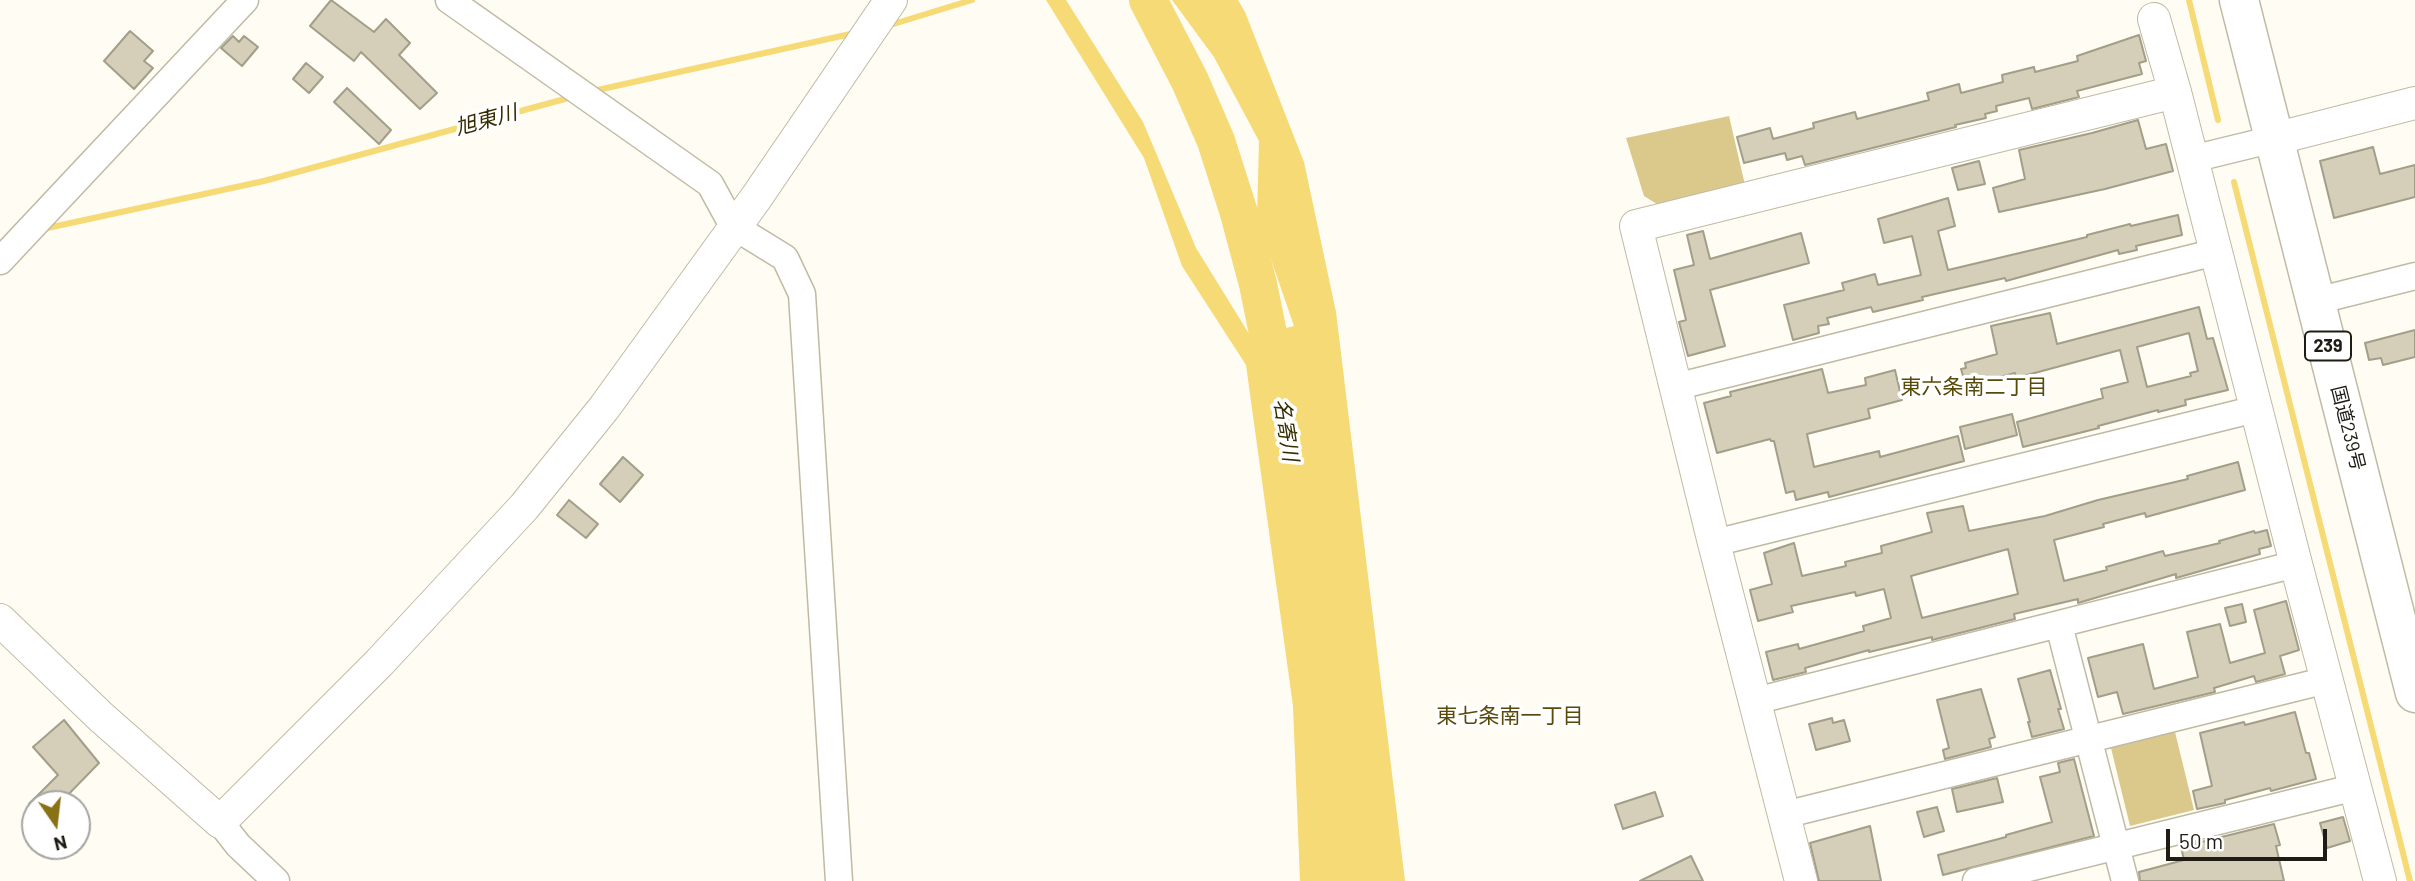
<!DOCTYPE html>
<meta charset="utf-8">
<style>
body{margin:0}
#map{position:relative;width:2415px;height:881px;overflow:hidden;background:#fefcf3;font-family:Barlow,sans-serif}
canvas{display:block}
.north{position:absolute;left:21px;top:790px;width:70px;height:70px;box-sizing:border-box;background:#fff;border:2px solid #a5a4a1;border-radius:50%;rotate:166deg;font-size:19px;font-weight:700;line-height:28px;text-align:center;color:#1e1c14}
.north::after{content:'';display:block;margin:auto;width:24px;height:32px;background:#897215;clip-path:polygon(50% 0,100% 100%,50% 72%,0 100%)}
.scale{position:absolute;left:2166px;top:829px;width:161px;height:32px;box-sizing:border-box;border:4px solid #1e1c14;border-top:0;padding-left:9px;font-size:21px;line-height:24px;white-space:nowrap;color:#1e1c14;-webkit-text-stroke:5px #fff;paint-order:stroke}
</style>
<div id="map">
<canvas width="2415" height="881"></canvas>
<div class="north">N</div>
<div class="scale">50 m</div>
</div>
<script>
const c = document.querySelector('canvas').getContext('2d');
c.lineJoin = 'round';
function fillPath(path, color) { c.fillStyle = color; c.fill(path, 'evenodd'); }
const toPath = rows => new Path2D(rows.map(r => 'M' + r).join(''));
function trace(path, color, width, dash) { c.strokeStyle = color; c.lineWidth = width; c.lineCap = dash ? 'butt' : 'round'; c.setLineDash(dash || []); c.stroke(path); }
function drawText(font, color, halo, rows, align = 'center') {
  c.font = font + ' Barlow,"Noto Sans JP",sans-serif'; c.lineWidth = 7; c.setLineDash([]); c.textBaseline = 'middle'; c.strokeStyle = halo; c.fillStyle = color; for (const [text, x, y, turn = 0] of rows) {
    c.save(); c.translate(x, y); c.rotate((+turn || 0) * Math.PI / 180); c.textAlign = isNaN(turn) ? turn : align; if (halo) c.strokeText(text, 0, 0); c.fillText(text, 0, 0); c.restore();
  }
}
fillPath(toPath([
 [1729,116,1745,185,1660,206,1644,196,1626,138],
 [2175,732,2194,810,2130,826,2111,748]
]), '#dbc98c');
fillPath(toPath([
 [1046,0,1066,0,1143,122,1196,248,1251,337,1294,326,1257,219,1259,141,1214,57,1172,0,1238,0,1245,12,1304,162,1336,312,1405,881,1300,881,1293,706,1246,365,1182,266,1144,158]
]), '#f6da75');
trace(toPath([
 [2189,0,2218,120],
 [887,26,972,0],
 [593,91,855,33],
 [2234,182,2410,881],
 [43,229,264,181,572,97]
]), '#f6da75', 6);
trace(toPath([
 [1148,0,1190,81,1216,141,1239,213,1258,284,1278,383]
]), '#f6da75', 38);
const building = toPath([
 [331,0,374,32,386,19,410,43,399,55,437,93,420,109,361,52,354,61,310,26,331,0],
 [130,31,153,51,144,61,153,68,134,89,104,61,130,31],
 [2139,35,2146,61,2139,63,2142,74,2077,91,2079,97,2032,109,2029,98,1996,106,1997,111,1985,114,1986,118,1955,125,1956,127,1805,165,1802,156,1787,160,1785,153,1744,163,1737,137,1770,128,1773,139,1814,128,1813,123,1855,112,1857,119,1929,100,1927,93,1959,84,1961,93,2003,82,2002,75,2034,67,2035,72,2078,61,2077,56,2139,35],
 [233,36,239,42,244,36,258,47,242,66,221,48,233,36],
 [306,63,323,77,309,93,293,79,306,63],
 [347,88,391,130,379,144,334,102,347,88],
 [2138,120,2146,149,2166,144,2173,171,2105,189,1999,212,1993,188,2025,179,2019,150,2092,133,2138,120],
 [2373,147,2380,174,2415,165,2415,197,2334,218,2320,161,2373,147],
 [1979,161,1985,184,1958,190,1952,168,1979,161],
 [1948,198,1955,226,1938,231,1948,270,2087,237,2087,235,2130,224,2131,226,2178,215,2182,235,2136,246,2137,250,2119,254,2118,250,2006,281,2005,278,1922,297,1923,300,1873,312,1871,307,1827,318,1829,324,1818,326,1819,333,1793,340,1784,305,1844,290,1842,283,1875,274,1878,285,1921,275,1912,236,1884,243,1878,219,1948,198],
 [1703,231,1710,259,1801,233,1809,263,1710,290,1725,346,1688,356,1679,322,1686,320,1674,270,1694,265,1687,235,1703,231],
 [2199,307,2207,339,2213,338,2228,390,2185,400,2186,405,2158,412,2158,410,2098,426,2099,428,2023,447,2017,422,2103,398,2101,389,2128,382,2120,350,2016,378,2015,373,1966,386,1961,369,1966,368,1965,363,1997,354,1991,326,2050,313,2057,344,2199,307],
 [2189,333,2198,371,2190,373,2191,376,2147,387,2137,347,2189,333],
 [2415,330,2415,357,2383,365,2381,358,2369,360,2365,343,2415,330],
 [1822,369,1828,393,1866,385,1865,378,1895,370,1902,400,1868,409,1870,418,1807,434,1814,467,1879,451,1880,457,1958,436,1964,461,1829,497,1828,492,1796,500,1794,491,1786,493,1774,441,1771,441,1770,439,1717,453,1704,403,1731,396,1730,392,1822,369],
 [2012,414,2017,435,1965,449,1960,427,2012,414],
 [623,457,643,475,620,502,600,484,623,457],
 [2238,462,2245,490,2146,517,2145,513,2103,524,2104,527,2054,540,2064,581,2107,570,2106,567,2163,551,2165,556,2220,543,2219,541,2254,531,2255,533,2267,530,2271,546,2259,549,2260,554,2176,578,2176,574,2078,603,2078,599,2014,614,2015,619,1932,640,1932,637,1869,652,1869,650,1805,668,1806,672,1773,680,1766,652,1798,644,1799,649,1864,631,1863,626,1891,618,1884,589,1856,596,1855,592,1791,606,1793,612,1758,621,1750,590,1772,584,1764,553,1794,543,1802,576,1846,566,1845,562,1882,553,1881,546,1932,532,1927,513,1963,506,1969,531,2045,516,2098,500,2188,479,2187,476,2238,462],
 [2008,549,2018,594,1922,618,1911,576,2008,549],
 [569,500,598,524,586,538,557,515,569,500],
 [2286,601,2299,650,2280,656,2285,674,2256,682,2254,676,2214,688,2215,692,2123,714,2117,692,2098,697,2088,658,2143,644,2154,689,2198,677,2187,632,2220,624,2230,663,2265,653,2254,610,2286,601],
 [2242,604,2246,622,2230,626,2225,608,2242,604],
 [2050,670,2061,709,2058,709,2064,729,2032,737,2028,722,2030,722,2018,679,2050,670],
 [1981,689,1995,737,1989,739,1991,747,1945,759,1943,750,1949,748,1937,700,1981,689],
 [2295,712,2306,753,2309,753,2316,779,2271,791,2270,788,2225,800,2225,803,2197,809,2193,791,2212,786,2200,733,2244,722,2245,725,2295,712],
 [1832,718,1833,723,1844,720,1850,741,1816,750,1809,724,1832,718],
 [64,720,99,763,59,804,29,804,58,775,33,747,64,720],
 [2074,759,2094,836,1943,875,1938,855,2006,837,2006,835,2052,822,2040,777,2060,772,2058,763,2074,759],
 [1997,778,2003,802,1957,812,1952,789,1997,778],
 [1655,792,1663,816,1623,829,1615,805,1655,792],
 [1937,807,1944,831,1924,837,1917,812,1937,807],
 [2343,817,2350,841,2327,848,2320,823,2343,817],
 [2274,824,2280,845,2276,846,2284,881,2140,881,2139,872,2184,860,2181,847,2274,824],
 [1870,826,1881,881,1819,881,1810,843,1870,826],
 [1691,856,1703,881,1640,881,1691,856]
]);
fillPath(building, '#d5cfb9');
trace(building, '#a39e88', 2);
const minor = toPath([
 [449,0,710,184,733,226,785,258,802,294,839,881],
 [2192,159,2274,139],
 [0,261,245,0],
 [2316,301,2415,276],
 [1675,387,2216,252],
 [1714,543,2256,409],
 [2059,625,2125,881],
 [1755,701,2296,564],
 [1784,815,2327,680],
 [220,822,238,845,276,881],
 [1976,881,2356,787]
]);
const tertiary = toPath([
 [2154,19,2175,92],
 [2274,139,2415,103],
 [0,620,101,717,220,822,379,663,524,507,604,408,756,198,891,0],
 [1801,881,1714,543,1636,226,2175,92,2296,564,2380,881]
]);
const trunk = toPath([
 [2239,0,2415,693]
]);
trace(minor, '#c0baa4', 29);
trace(tertiary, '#c0baa4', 34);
trace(trunk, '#c0baa4', 41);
trace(minor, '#fff', 26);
trace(tertiary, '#fff', 32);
trace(trunk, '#fff', 38);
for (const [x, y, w] of [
 [2328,346,46]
]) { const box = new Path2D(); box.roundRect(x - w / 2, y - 14.5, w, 29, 5); c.fillStyle = '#fff'; c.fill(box); trace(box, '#1e1c14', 2); }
drawText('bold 18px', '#1e1c14', null, [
 ["239",2328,346]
]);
drawText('19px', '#1e1c14', '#fff', [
 ["国道239号",2348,428,76]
]);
drawText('italic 21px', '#372c00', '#fff', [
 ["旭東川",486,120,-15],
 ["名寄川",1286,430,81]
]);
drawText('21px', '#594a09', '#fff', [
 ["東六条南二丁目",1974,387],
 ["東七条南一丁目",1510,716]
]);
</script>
